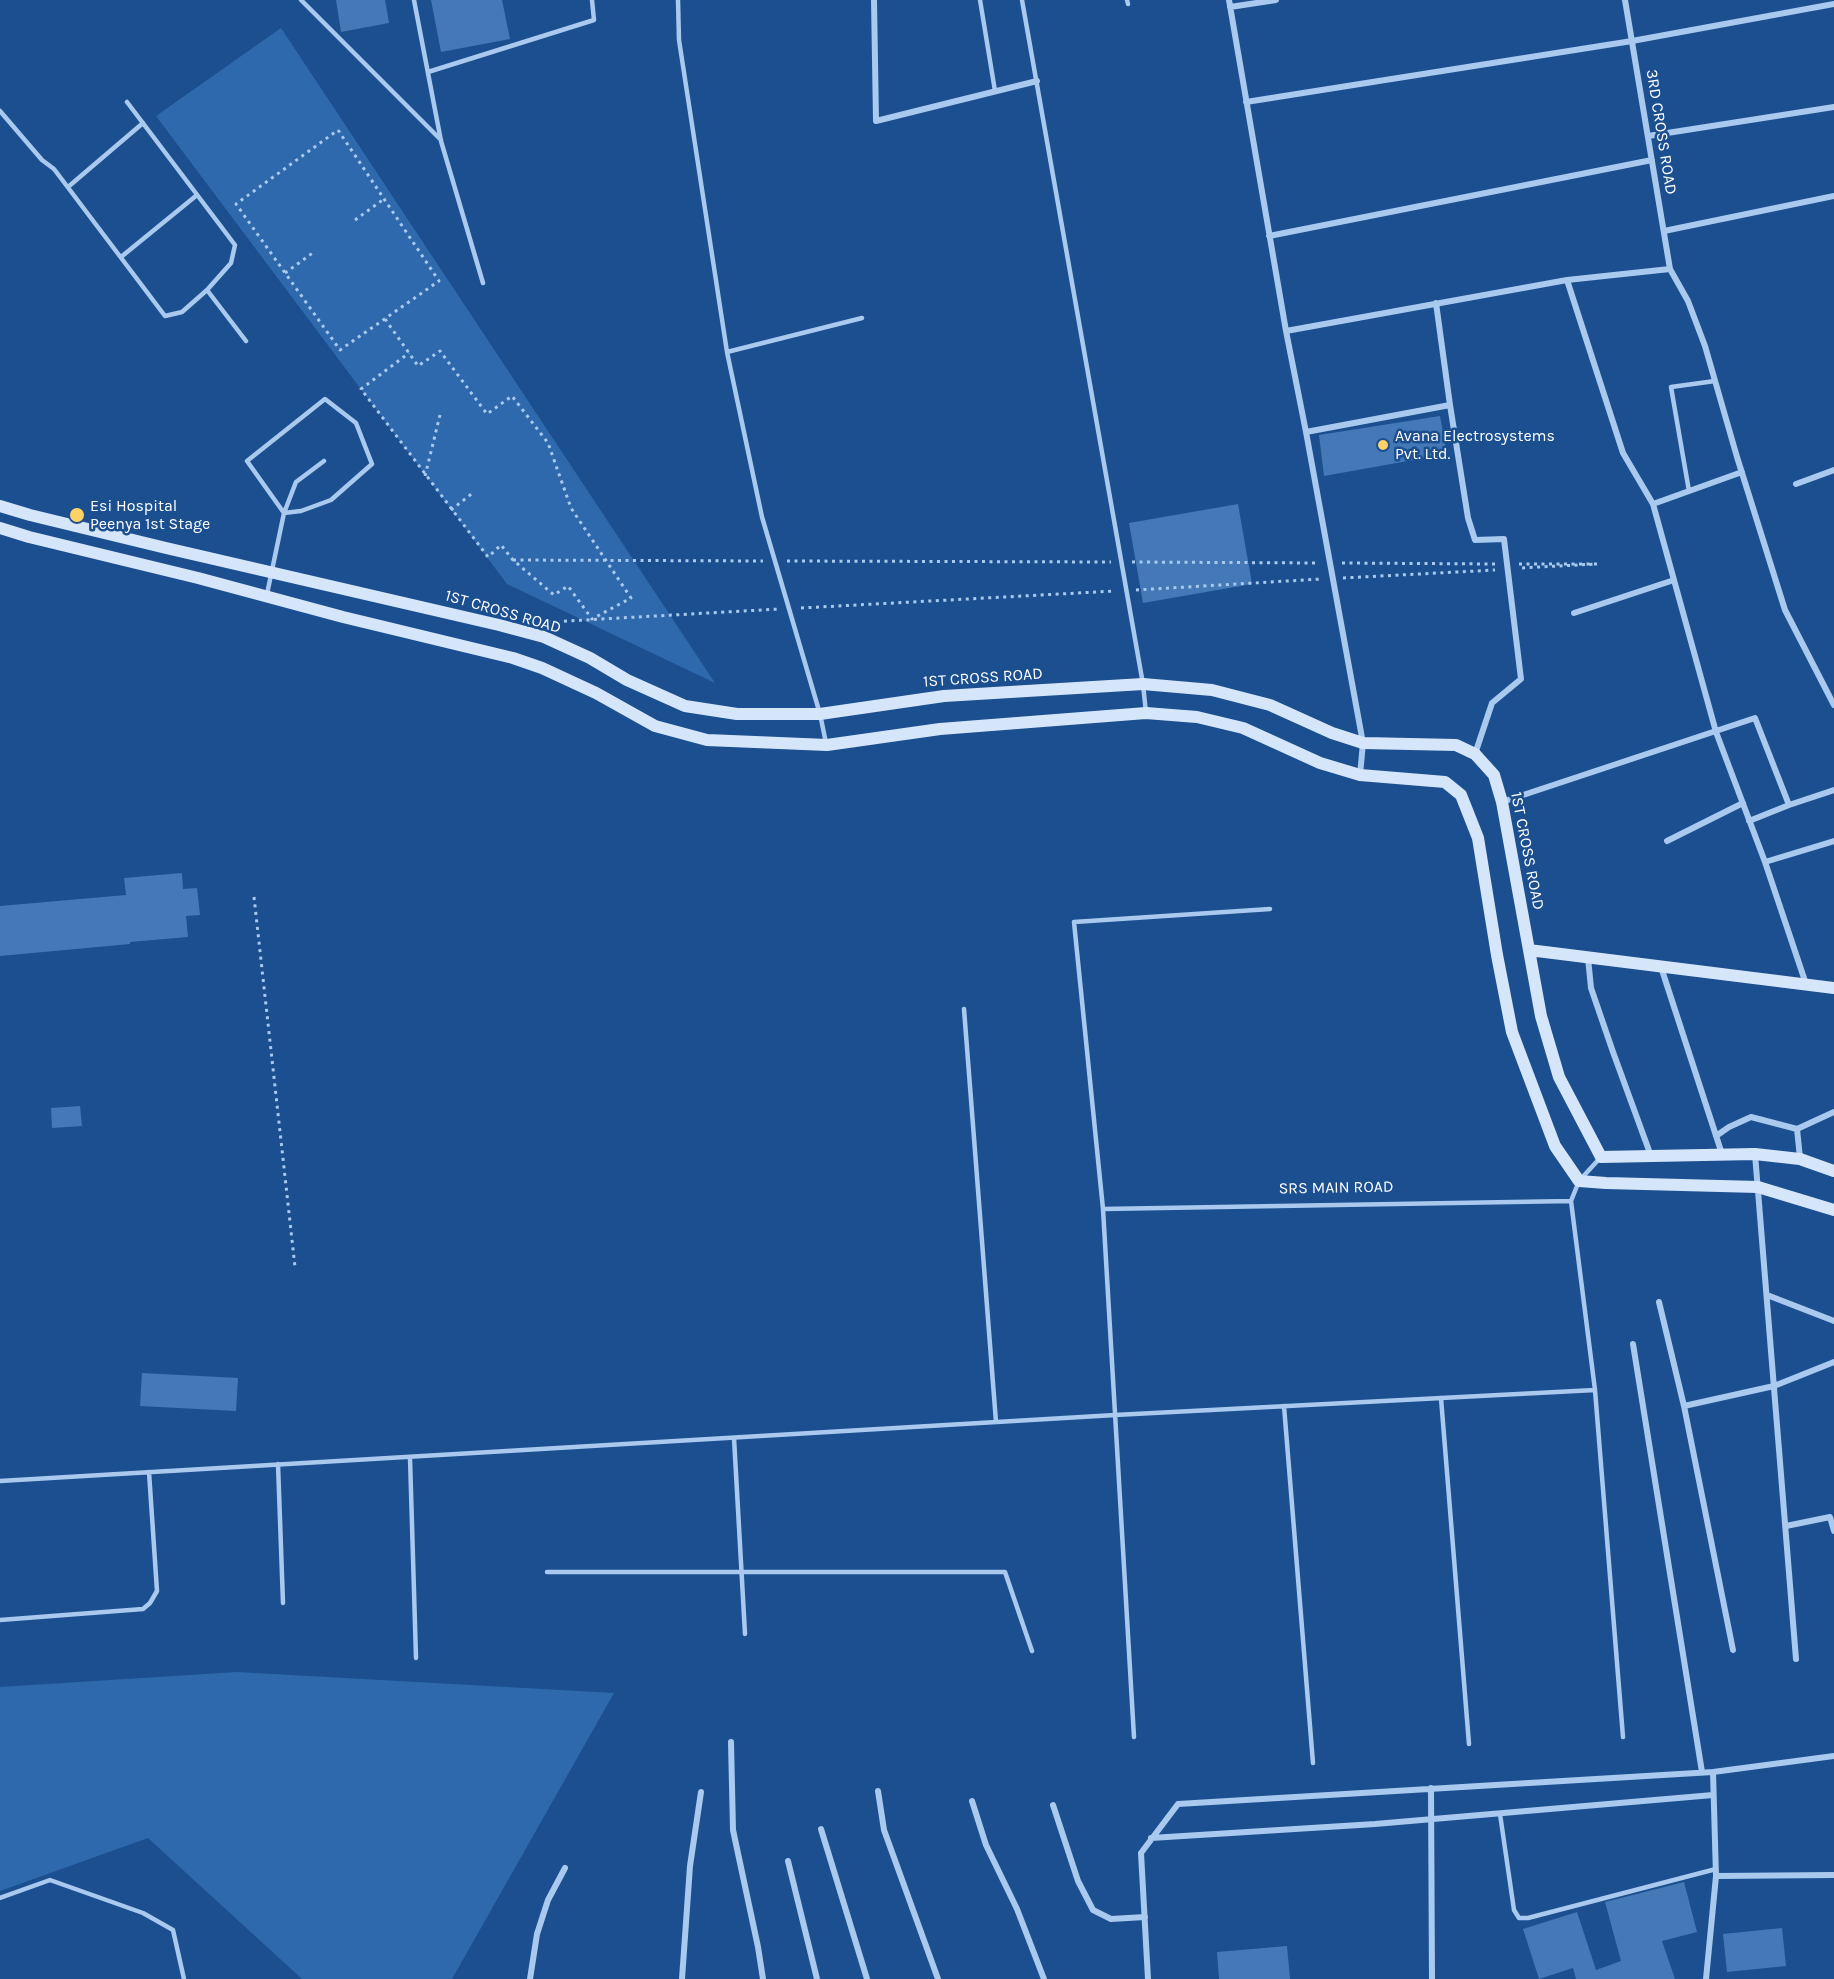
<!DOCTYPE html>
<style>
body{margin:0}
canvas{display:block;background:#1b4f8f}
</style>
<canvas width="1834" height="1979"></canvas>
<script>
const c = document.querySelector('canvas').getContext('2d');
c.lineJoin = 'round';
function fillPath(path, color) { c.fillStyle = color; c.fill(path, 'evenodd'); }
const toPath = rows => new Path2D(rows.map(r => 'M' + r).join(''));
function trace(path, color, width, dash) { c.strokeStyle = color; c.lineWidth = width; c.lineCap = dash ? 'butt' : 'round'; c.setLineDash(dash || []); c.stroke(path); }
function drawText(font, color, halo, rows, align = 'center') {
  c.font = font + ' Karla,sans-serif'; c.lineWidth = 5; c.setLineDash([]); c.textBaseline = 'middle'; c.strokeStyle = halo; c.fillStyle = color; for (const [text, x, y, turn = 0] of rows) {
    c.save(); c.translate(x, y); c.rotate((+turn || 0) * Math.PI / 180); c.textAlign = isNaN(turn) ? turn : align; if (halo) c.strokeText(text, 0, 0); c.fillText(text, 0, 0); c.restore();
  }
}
fillPath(toPath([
 [281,28,715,683,507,584,156,116],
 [237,1672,614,1693,452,1979,302,1979,148,1838,0,1891,0,1687]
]), '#2e69ad');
fillPath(toPath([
 [336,0,385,0,389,23,341,32],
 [431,0,502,0,510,39,441,52],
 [1440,416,1447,454,1324,476,1319,435],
 [1238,504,1252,584,1143,603,1129,523],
 [182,873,183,889,197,888,200,915,186,916,188,937,130,942,130,944,0,956,0,906,126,895,124,878],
 [80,1106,82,1126,52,1128,51,1108],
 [142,1373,238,1378,236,1411,140,1406],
 [1684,1882,1697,1932,1662,1941,1675,1979,1576,1979,1573,1968,1539,1979,1523,1929,1577,1912,1596,1970,1621,1961,1605,1902],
 [1782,1928,1786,1966,1727,1972,1723,1934],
 [1287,1946,1290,1979,1219,1979,1217,1952]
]), '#4478b7');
trace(toPath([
 [338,130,439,281,340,350,236,204,338,130],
 [355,220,384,199],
 [285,273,314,252],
 [385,319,409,353,418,366,440,351,487,414,512,396,548,443,571,508,631,598,592,619,568,586,554,595,513,560,501,545,488,557,361,389,409,353],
 [425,476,440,415],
 [451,510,474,492],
 [513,560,763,561],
 [787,561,1111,562],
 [1132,562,1318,563],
 [1342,563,1495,564],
 [1519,564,1597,564,1520,568],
 [1343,578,1495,570],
 [1136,590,1321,579],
 [801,608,1115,591],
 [549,622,779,609],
 [254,897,295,1267]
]), '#a9c9ee', 3, [3, 4.5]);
trace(toPath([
 [301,0,441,140],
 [414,0,441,141,483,283],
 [678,0,679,40,727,352,762,517,820,714,826,743],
 [980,0,995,91],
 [1022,0,1143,684,1146,713],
 [1127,0,1128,4],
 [428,72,594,20,592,0],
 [0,111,42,160,54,169,165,316,182,312,207,290,231,263,235,245,127,102],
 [68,187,143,123],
 [121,257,197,195],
 [207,290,246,341],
 [727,352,862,318],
 [1689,491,1671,387,1715,381],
 [267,594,284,513,247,461,325,399,356,423,372,464,331,500,301,511,284,513,296,482,324,461],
 [964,1009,996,1422],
 [1600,1158,1579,1181,1571,1201,1595,1390,1623,1737],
 [1103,1209,1571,1201],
 [1441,1398,1469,1744],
 [1284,1406,1313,1763],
 [734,1438,745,1634],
 [410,1458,416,1658],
 [278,1464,283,1603],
 [0,1481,1115,1415,1595,1390],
 [547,1572,1005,1572,1032,1651],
 [0,1620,143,1609,150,1603,157,1591,149,1472],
 [1134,1737,1103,1209,1074,922,1270,909],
 [1500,1814,1514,1910,1519,1918,1528,1918,1716,1869],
 [0,1898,50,1880,143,1913,173,1930,184,1979]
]), '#a9c9ee', 4.5);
trace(toPath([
 [874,0,876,121,1037,81],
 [1229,0,1286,331,1306,432,1363,743,1360,775],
 [1625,0,1670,269,1688,301,1705,346,1737,457,1785,610,1834,705],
 [1230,7,1276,0],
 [1246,102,1632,41,1834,4],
 [1648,136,1834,107],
 [1664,231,1834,196],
 [1269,236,1652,160],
 [1567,280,1623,453,1653,504,1716,732,1765,862],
 [1436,303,1450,405],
 [1286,331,1567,280,1670,269],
 [1306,432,1450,405,1468,518,1475,540,1504,539,1521,679,1492,703,1475,754],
 [1796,484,1834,470],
 [1653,504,1742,472],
 [1574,613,1674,580],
 [1502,802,1755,718,1789,805,1749,821],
 [1789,805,1834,790],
 [1667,841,1743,803],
 [1588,958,1591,988,1613,1052,1651,1156],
 [1661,967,1722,1154],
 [1806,984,1765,862,1834,841],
 [1716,1136,1729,1127,1751,1117,1797,1129],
 [1755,1154,1796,1659],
 [1800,1158,1797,1129,1834,1112],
 [1767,1295,1834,1321],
 [1659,1302,1684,1406,1733,1650],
 [1633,1344,1702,1772],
 [1684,1406,1774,1386,1834,1362],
 [1786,1526,1830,1517,1834,1531],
 [731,1742,733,1830,758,1947,763,1979],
 [1431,1788,1432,1979],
 [878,1791,884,1830,938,1979],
 [972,1801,986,1845,1017,1909,1044,1979],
 [1053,1805,1078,1881,1093,1910,1111,1919,1145,1917],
 [821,1829,867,1979],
 [1151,1838,1375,1824,1713,1795],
 [788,1861,817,1979],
 [1716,1876,1834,1875],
 [530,1979,537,1934,548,1900,565,1868],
 [682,1979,690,1866,701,1792],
 [1148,1979,1141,1853,1178,1804,1713,1772,1834,1756],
 [1706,1979,1716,1876,1713,1772]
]), '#a9c9ee', 6);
trace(toPath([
 [0,506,30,515,166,548,499,625,544,637,590,658,627,680,685,706,737,714,820,714,944,696,1143,684,1212,690,1270,705,1332,733,1363,743,1456,745,1475,754,1494,775,1502,802,1541,1016,1559,1077,1601,1157,1755,1154,1800,1159,1834,1171],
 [0,528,29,537,198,578,343,617,513,658,542,668,596,693,655,726,707,740,827,745,940,729,1146,713,1197,717,1243,728,1320,763,1360,775,1445,782,1461,795,1478,838,1497,955,1512,1032,1555,1146,1579,1181,1606,1183,1758,1187,1834,1210],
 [1529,950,1834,988]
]), '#d6e6fa', 12);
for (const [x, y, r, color] of [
 [1383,445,6,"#ffd166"],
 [77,515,8,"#ffd166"]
]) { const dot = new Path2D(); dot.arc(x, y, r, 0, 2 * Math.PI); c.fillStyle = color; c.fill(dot); trace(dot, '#1b4f8f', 2); }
drawText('16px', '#fff', '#1b4f8f', [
 ["3RD CROSS ROAD",1661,132,81],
 ["1ST CROSS ROAD",503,612,16],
 ["1ST CROSS ROAD",983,678,-4],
 ["1ST CROSS ROAD",1527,851,79],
 ["SRS MAIN ROAD",1336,1188,-1]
]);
drawText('16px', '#fff', '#1b4f8f', [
 ["Avana Electrosystems",1395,436],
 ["Pvt. Ltd.",1395,454],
 ["Esi Hospital",90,506],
 ["Peenya 1st Stage",90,524]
], 'left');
</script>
